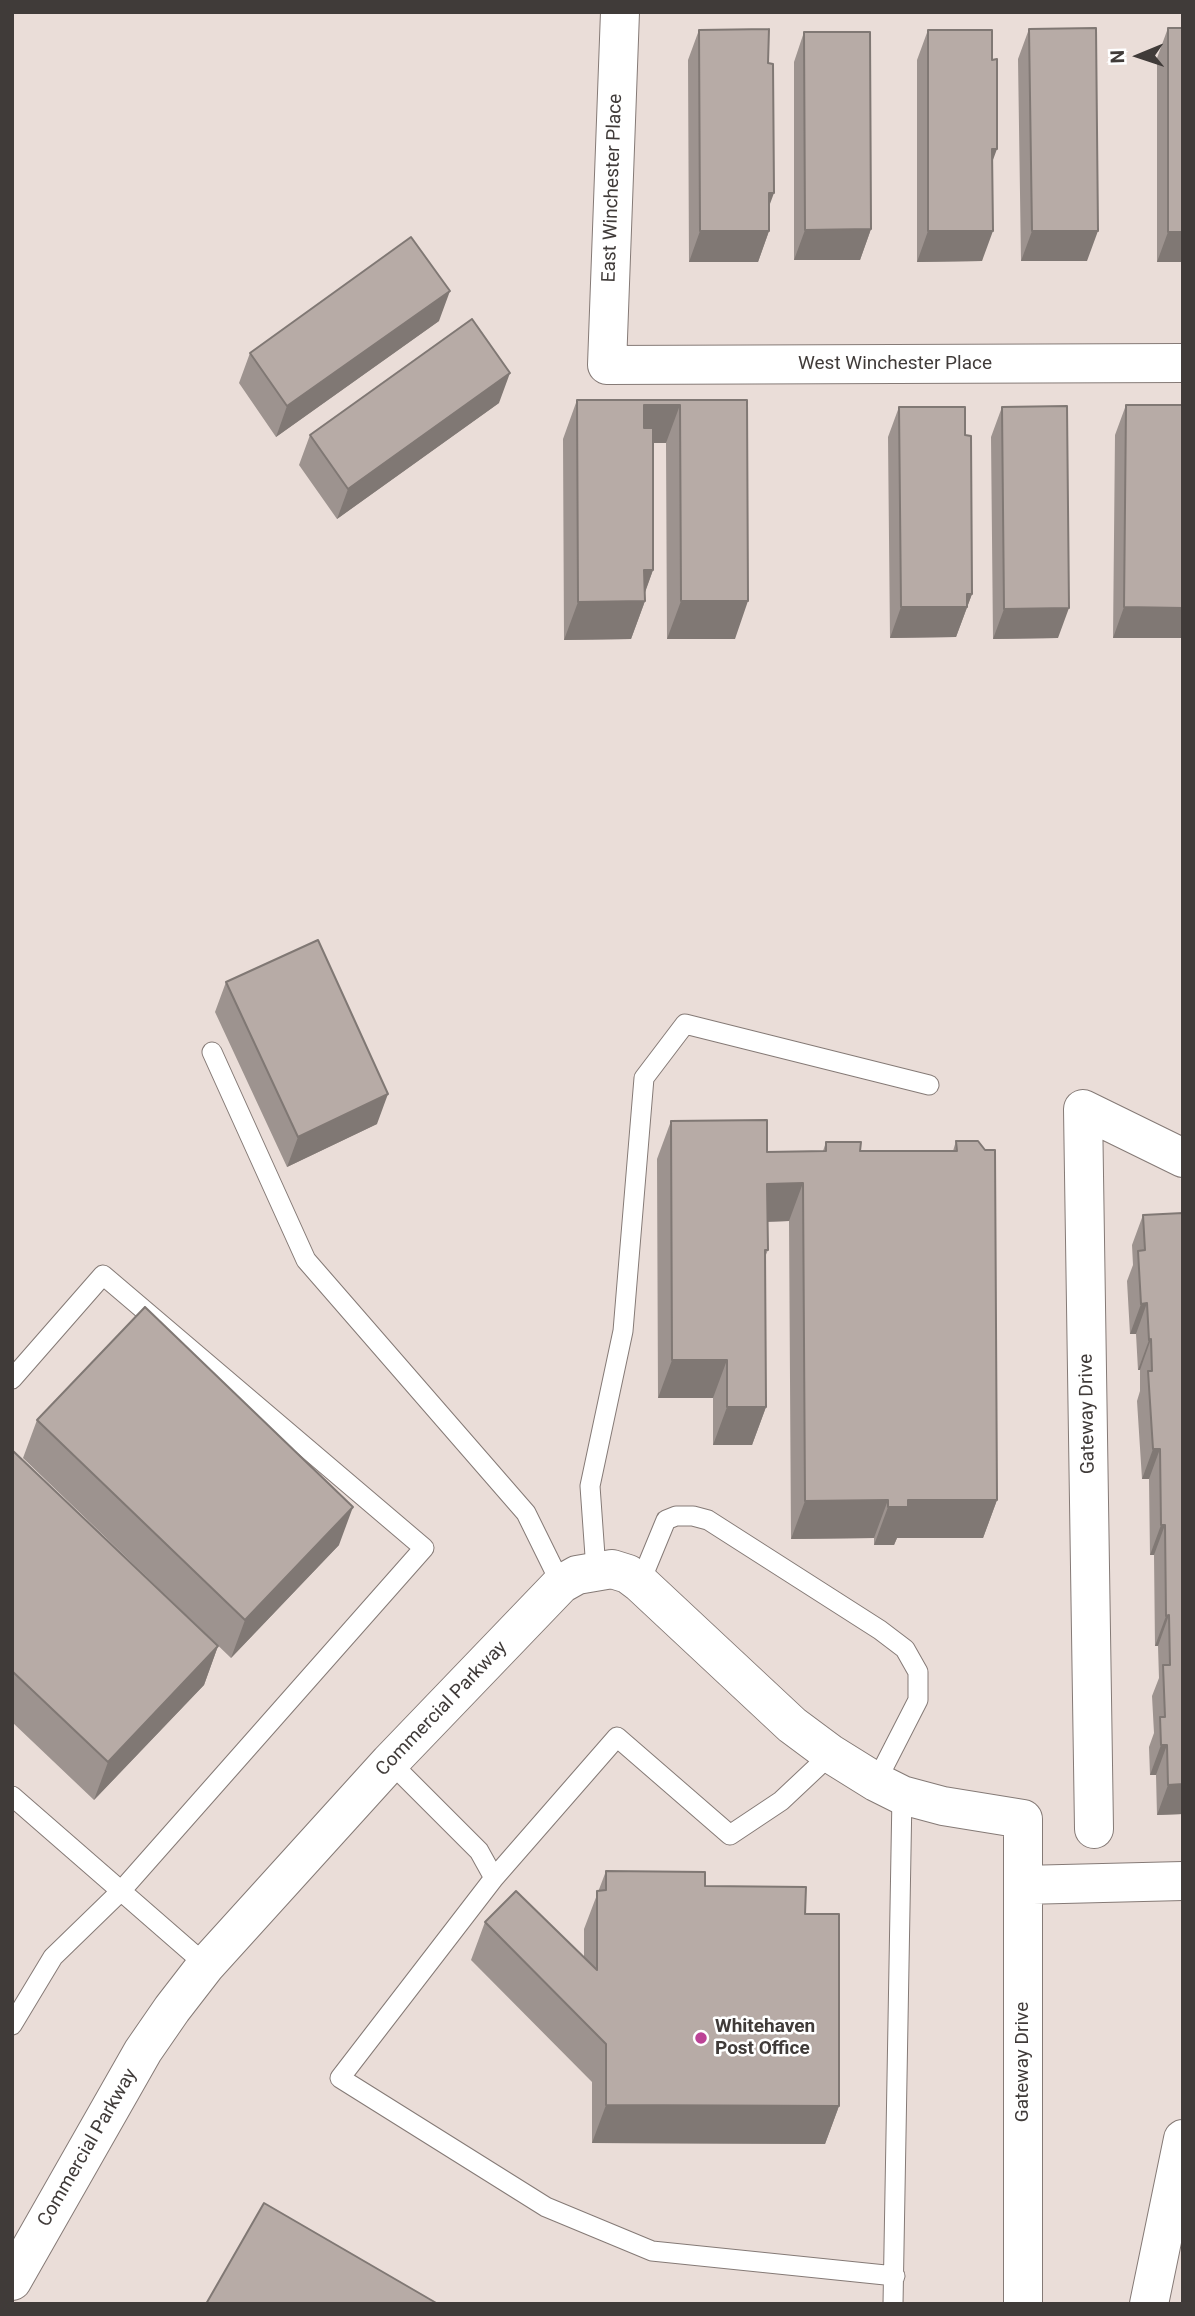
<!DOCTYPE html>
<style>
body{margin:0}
#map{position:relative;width:1195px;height:2316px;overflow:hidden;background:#eaddd8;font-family:Roboto,sans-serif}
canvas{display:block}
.frame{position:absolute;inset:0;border:14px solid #403b39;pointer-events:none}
.north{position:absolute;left:1104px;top:21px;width:70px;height:70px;-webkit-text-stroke:5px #fff;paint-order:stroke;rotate:268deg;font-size:19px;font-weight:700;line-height:28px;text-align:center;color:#403b39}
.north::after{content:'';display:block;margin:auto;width:24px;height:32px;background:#403b39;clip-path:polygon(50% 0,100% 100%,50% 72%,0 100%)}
</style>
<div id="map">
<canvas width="1195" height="2316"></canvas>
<div class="frame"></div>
<div class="north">N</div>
</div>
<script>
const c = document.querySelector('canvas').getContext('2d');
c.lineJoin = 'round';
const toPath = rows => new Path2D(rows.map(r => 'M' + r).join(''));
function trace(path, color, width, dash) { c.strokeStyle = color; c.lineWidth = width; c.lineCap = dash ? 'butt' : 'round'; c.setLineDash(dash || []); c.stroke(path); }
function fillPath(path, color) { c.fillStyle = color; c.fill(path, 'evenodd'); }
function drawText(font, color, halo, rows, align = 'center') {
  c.font = font + ' Roboto,sans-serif'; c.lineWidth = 5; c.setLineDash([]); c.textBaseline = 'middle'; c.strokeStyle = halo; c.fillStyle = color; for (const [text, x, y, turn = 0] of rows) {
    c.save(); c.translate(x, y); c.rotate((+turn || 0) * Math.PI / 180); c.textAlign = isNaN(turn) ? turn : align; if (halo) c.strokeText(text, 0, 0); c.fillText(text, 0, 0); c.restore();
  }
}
const service = toPath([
 [212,1052,306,1260,526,1513,561,1584],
 [12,1379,103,1275,424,1548,121,1891,53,1957,12,2025],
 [596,1570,590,1486,623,1331,644,1078,685,1024,929,1085],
 [640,1583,666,1520,676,1516,693,1516,708,1520,880,1630,905,1649,918,1672,918,1700,876,1782],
 [390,1762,479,1851,494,1878,340,2078,546,2207,652,2251,895,2276],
 [12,1796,206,1965],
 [494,1878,617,1737,730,1835,781,1801,831,1754],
 [893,2304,902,1795]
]);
const minor = toPath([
 [620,12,607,365,1183,363],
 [1094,1829,1083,1109,1183,1158],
 [1023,1885,1183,1881],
 [12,2281,143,2051,172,2009,206,1965,390,1762,561,1584,577,1575,612,1569,628,1574,640,1583,792,1725,831,1754,876,1782,902,1795,943,1806,1023,1819,1023,2304],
 [1149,2304,1183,2139]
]);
trace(service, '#857a76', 21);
trace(minor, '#857a76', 40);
trace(service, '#fff', 19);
trace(minor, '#fff', 38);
fillPath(toPath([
 [1168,28,1183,262,1157,262,1157,58],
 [1029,29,1087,261,1021,261,1018,59],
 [699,30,769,207,769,231,758,262,689,262,688,60],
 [928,30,992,162,982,261,917,262,917,60],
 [804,32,871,229,860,260,794,260,794,62],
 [439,321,276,437,239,383,250,353],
 [577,400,747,400,735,639,667,639,666,443,653,443,653,570,644,594,645,601,631,639,564,640,563,439],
 [499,403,337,519,299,465,310,435],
 [1126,405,1183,405,1183,635,1182,638,1113,638,1115,435],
 [899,407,965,435,972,594,956,637,890,638,888,437],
 [1002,407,1058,638,993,639,991,437],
 [226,982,377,1124,287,1167,215,1012],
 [671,1121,767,1152,823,1151,826,1142,860,1151,953,1151,956,1141,997,1500,983,1538,897,1538,894,1545,874,1545,874,1538,791,1539,789,1221,768,1222,768,1250,765,1257,766,1407,752,1445,713,1445,713,1398,658,1398,657,1159],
 [1183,1213,1183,1814,1157,1815,1156,1775,1150,1775,1149,1747,1154,1733,1152,1696,1159,1678,1158,1646,1155,1646,1154,1555,1150,1555,1149,1479,1142,1479,1137,1401,1140,1391,1140,1370,1138,1370,1136,1334,1130,1334,1127,1281,1133,1265,1132,1245,1143,1215],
 [37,1420,339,1545,231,1658,23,1458],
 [12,1450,218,1646,204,1685,94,1800,12,1722],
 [606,1871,705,1886,805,1914,839,2106,825,2144,592,2143,592,2082,471,1960,485,1922,584,1957,584,1929]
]), '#9d938f');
fillPath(toPath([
 [992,149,997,149,986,179],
 [769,193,774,193,763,223],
 [871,229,860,260,794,260,805,230],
 [700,231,769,231,758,262,689,262],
 [928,231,993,231,982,261,917,262],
 [1032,231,1098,231,1087,261,1021,261],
 [1168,232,1183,232,1183,262,1157,262],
 [450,291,439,321,276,437,287,406],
 [510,373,499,403,337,519,348,489],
 [644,405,680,405,666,443,630,443],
 [644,570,653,570,642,601,645,601,631,639,564,640,578,602],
 [967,594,972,594,956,637,890,638,901,607],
 [681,601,748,601,735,639,667,639],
 [1124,607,1183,608,1183,635,1182,638,1113,638],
 [1069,608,1058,638,993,639,1004,609],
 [388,1094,377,1124,287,1167,298,1137],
 [803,1183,789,1221,754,1222,767,1184],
 [1147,1303,1136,1334,1130,1334,1141,1304],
 [1151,1339,1140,1370,1138,1370,1149,1340],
 [672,1360,727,1360,713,1398,658,1398],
 [727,1407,766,1407,752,1445,713,1445],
 [1153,1449,1160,1449,1149,1479,1142,1479],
 [888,1500,874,1538,791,1539,805,1501],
 [908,1500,997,1500,983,1538,897,1538,894,1545,874,1545,888,1507],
 [353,1507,339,1545,231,1658,245,1620],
 [1161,1525,1165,1525,1154,1555,1150,1555],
 [1169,1615,1158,1646,1155,1646,1166,1616],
 [218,1646,204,1685,94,1800,108,1762],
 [1161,1745,1167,1745,1156,1775,1150,1775],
 [1183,1784,1183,1814,1157,1815,1168,1785],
 [606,2105,839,2106,825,2144,592,2143]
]), '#807874');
const building = toPath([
 [1096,28,1098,231,1032,231,1029,29,1096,28],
 [1168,28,1183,28,1183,232,1168,232,1168,28],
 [769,29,768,63,773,64,774,193,769,193,769,231,700,231,699,30,769,29],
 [928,30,992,30,992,60,997,59,997,149,992,149,993,231,928,231,928,30],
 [804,32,870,32,871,229,805,230,804,32],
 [411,237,450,291,287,406,250,353,411,237],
 [472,319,510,373,348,489,310,435,472,319],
 [577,400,747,400,748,601,681,601,680,405,644,405,644,428,653,428,653,570,644,570,645,601,578,602,577,400],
 [1126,405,1183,405,1183,608,1124,607,1126,405],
 [1067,406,1069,608,1004,609,1002,407,1067,406],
 [899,407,965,407,965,435,971,436,972,594,967,594,967,607,901,607,899,407],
 [318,940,388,1094,298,1137,226,982,318,940],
 [767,1120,767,1152,826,1151,826,1142,861,1142,860,1151,957,1151,956,1141,978,1141,985,1150,995,1150,997,1500,908,1500,908,1507,888,1507,888,1500,805,1501,803,1183,767,1184,768,1250,765,1250,766,1407,727,1407,727,1360,672,1360,671,1121,767,1120],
 [1183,1213,1183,1784,1168,1785,1167,1745,1161,1745,1160,1717,1165,1717,1163,1665,1170,1665,1169,1615,1166,1616,1165,1525,1161,1525,1160,1449,1153,1449,1148,1371,1152,1371,1151,1339,1149,1340,1147,1303,1141,1304,1138,1251,1145,1250,1143,1215,1183,1213],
 [145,1307,353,1507,245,1620,37,1420,145,1307],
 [12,1450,218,1646,108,1762,12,1671,12,1450],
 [606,1871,705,1872,705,1886,806,1887,805,1914,839,1914,839,2106,606,2105,606,2044,485,1922,516,1891,597,1970,597,1891,606,1890,606,1871],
 [264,2203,438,2304,206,2304,264,2203]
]);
fillPath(building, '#b7aba6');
trace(building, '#807874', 2);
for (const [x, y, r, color] of [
 [701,2038,7,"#bc4396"]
]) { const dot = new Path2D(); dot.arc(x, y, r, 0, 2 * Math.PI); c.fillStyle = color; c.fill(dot); trace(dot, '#fff', 2.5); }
drawText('19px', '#403b39', '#fff', [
 ["East Winchester Place",613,188,-88],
 ["West Winchester Place",895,364],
 ["Gateway Drive",1088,1414,-91],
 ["Commercial Parkway",442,1709,-46],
 ["Gateway Drive",1023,2062,-90],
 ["Commercial Parkway",88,2148,-60]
]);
drawText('bold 19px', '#403b39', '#fff', [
 ["Whitehaven",715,2027],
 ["Post Office",715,2049]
], 'left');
</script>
